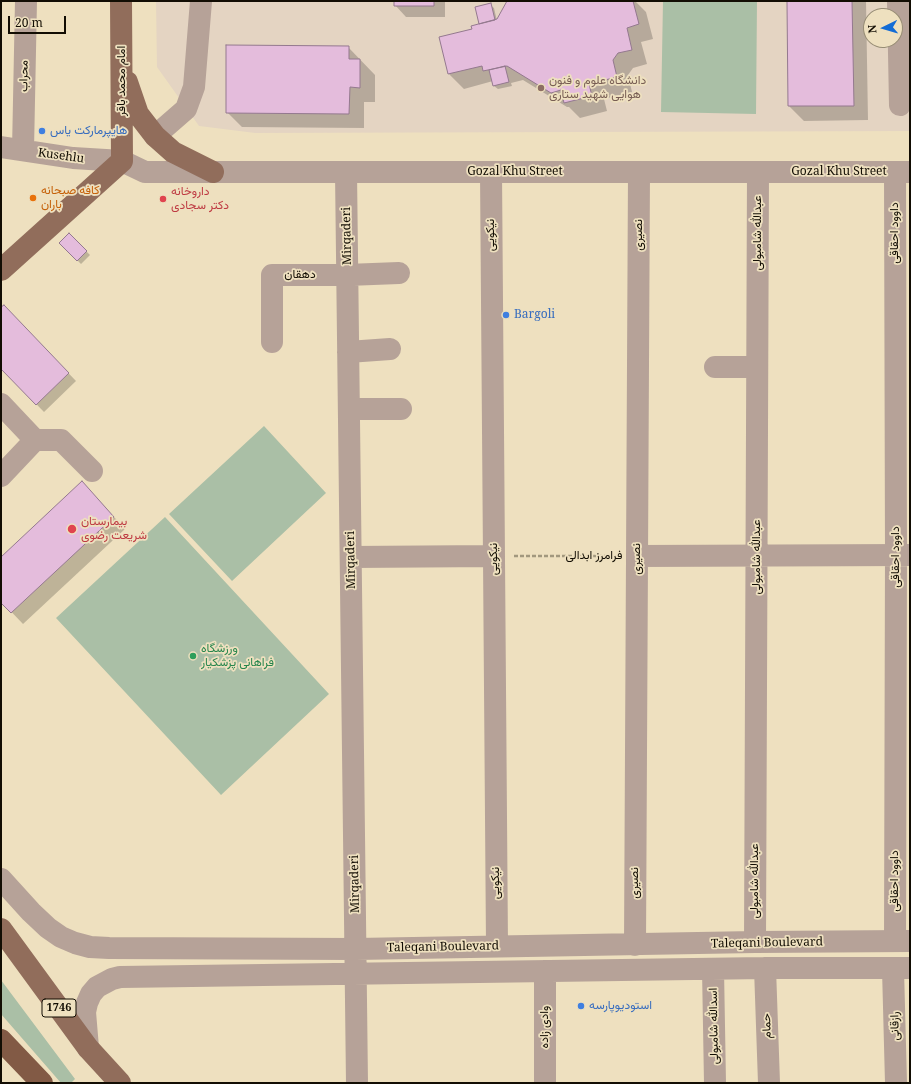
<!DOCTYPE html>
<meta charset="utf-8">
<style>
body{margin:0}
#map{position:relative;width:911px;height:1084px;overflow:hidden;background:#eee0bf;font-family:"Noto Serif",serif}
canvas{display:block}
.frame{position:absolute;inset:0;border:2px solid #120d03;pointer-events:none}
.north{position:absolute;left:863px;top:8px;width:40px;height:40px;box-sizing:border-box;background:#eee0bf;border:1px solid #968c74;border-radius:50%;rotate:265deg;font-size:11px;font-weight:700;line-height:16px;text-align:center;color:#120d03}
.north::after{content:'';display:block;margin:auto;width:14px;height:18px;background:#136cd5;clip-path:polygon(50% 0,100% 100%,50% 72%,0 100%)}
.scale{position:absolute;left:8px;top:16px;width:58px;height:18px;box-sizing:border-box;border:2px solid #120d03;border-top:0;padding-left:5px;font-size:12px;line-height:14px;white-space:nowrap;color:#120d03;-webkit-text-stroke:3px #eee0bf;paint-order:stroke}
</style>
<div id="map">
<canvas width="911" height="1084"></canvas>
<div class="frame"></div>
<div class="north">N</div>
<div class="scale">20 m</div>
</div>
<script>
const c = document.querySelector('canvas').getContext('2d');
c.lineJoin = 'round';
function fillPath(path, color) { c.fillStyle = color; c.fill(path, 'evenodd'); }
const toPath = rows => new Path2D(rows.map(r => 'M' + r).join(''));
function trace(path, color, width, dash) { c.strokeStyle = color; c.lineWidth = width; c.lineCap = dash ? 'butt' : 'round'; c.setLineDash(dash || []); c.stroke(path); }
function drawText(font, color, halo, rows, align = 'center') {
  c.font = font + ' "Noto Serif",Vazirmatn,serif'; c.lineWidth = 3.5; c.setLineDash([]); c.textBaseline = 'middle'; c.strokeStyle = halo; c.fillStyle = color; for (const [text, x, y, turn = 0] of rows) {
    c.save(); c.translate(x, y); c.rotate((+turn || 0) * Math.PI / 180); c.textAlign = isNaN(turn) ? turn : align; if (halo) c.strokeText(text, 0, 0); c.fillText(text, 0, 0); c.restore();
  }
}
fillPath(toPath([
 [156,1,910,1,910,131,255,133,199,126,157,67],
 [871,16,895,16,895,40,871,40]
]), '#e4d4c2');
fillPath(toPath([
 [663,1,757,1,756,114,661,112],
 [264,426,326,493,232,581,169,514],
 [165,517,329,694,221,795,56,618],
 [1,980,75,1079,71,1083,61,1083,1,1014]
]), '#aabfa6');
fillPath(toPath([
 [395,1,445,1,445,17,406,17,395,5],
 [508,1,635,1,646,12,653,39,641,42,647,64,633,68,628,75,632,92,604,99,607,111,580,118,569,107,567,107,523,80,511,83,512,86,498,89,494,86,493,81,464,89,449,74,473,30,481,24,490,5,494,8,497,21],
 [788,1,866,1,868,120,804,121,789,106],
 [348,47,375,75,375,102,364,102,364,128,242,127,227,112],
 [69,234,90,255,81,264,60,243],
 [4,306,76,381,44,412,1,368,1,309],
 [93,494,125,529,23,624,1,601,1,558]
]), '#0003');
const building = toPath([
 [394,1,434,1,434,6,394,6,394,1],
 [507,1,633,1,639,24,627,28,632,50,618,53,613,60,617,77,589,84,592,96,564,103,561,90,551,93,507,66,483,71,482,66,448,74,439,37,472,29,471,26,497,19,507,1],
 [787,1,852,1,854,106,788,106,787,1],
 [491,3,495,20,479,24,475,7,491,3],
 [226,45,349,46,349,59,360,59,360,88,350,87,349,114,226,113,226,45],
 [505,66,509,82,493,86,489,70,505,66],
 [69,233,87,251,77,261,59,243,69,233],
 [4,305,69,373,36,405,1,369,1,307,4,305],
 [82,481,114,517,11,613,1,603,1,557,82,481]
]);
fillPath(building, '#e4bcdc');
trace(building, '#94798f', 1);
trace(toPath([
 [514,556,617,556]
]), '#a2987e', 2.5, [4, 2]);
trace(toPath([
 [898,1,900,105],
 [155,136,186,109,194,87,201,1],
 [1,147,73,158,122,161,145,172,910,172],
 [23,150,26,1],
 [346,172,357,1083],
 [491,172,497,946],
 [895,172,896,555,895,941],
 [272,342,272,275,347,275,399,273],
 [348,352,390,349],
 [715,367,757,367],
 [1,404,35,440,61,440,92,471],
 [349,409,401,409],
 [1,476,35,440],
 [637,556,910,555],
 [351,557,494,556],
 [1,879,31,912,48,928,61,937,75,943,90,947,109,948,356,949,755,942,910,941],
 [755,942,758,172],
 [635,945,639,172],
 [765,968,769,1083],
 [713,969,715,1083],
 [893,969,896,1083],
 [88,1048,85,1012,87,1003,91,994,97,987,112,979,120,977,765,968,910,968],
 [545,1083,545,971]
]), '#b6a298', 22);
trace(toPath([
 [127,82,138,114,155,136,173,152,213,172],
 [1,270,122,161,121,1],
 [1,929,88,1048,120,1083]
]), '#916d5b', 22);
trace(toPath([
 [1,1040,42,1083]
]), '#825a45', 22);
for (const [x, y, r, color] of [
 [541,88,4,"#8d6e63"],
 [42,131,4,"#3f7fe0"],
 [33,198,4,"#e8710a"],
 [163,199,4,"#e0444e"],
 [506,315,4,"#3f7fe0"],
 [72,529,5,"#e0444e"],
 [193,656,4,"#2e9e5b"],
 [581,1006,4,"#3f7fe0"]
]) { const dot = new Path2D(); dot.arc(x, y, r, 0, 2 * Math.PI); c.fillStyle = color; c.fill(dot); trace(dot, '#eee0bf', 1.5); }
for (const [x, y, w] of [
 [59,1008,34]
]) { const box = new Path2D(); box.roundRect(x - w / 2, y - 9, w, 18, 3); c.fillStyle = '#eee0bf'; c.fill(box); trace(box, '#120d03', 1); }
drawText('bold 11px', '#120d03', null, [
 ["1746",59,1008]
]);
drawText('12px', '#120d03', '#eee0bf', [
 ["محراب",24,76,-89],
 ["امام محمد باقر",122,81,-90],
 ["Kusehlu",61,156,8],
 ["Gozal Khu Street",515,172],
 ["Gozal Khu Street",839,172],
 ["عبدالله شامبولی",758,233,-90],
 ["داوود احقاقی",895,233,-90],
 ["نیکویی",491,235,-90],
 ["نصیری",639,235,-90],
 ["Mirqaderi",347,236,-91],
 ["دهقان",300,275],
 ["فرامرز ابدالی",594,556],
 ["عبدالله شامبولی",757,557,-90],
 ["داوود احقاقی",896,557,-90],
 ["نیکویی",494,559,-90],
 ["نصیری",637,559,-90],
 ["Mirqaderi",351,560,-91],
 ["عبدالله شامبولی",755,881,-90],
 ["داوود احقاقی",895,881,-90],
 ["نیکویی",496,883,-90],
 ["نصیری",635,883,-90],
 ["Mirqaderi",355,884,-91],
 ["Taleqani Boulevard",767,943,-1],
 ["Taleqani Boulevard",443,947,-1],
 ["اسدالله شامبولی",714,1026,-91],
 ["حمام",767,1026,-92],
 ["رازقانی",895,1026,-91],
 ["وادی زاده",545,1027,-90]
]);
drawText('12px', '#785e54', '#eee0bf', [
 ["دانشگاه علوم و فنون",549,81],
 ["هوایی شهید ستاری",549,95]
], 'left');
drawText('12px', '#366cbe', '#eee0bf', [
 ["هایپرمارکت یاس",50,131],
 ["Bargoli",514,315],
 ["استودیوپارسه",589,1006]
], 'left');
drawText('12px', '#c56008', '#eee0bf', [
 ["کافه صبحانه",41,191],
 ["باران",41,205]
], 'left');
drawText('12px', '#be3a42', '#eee0bf', [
 ["داروخانه",171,192],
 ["دکتر سجادی",171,206],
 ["بیمارستان",81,522],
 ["شریعت رضوی",81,536]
], 'left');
drawText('12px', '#27864d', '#eee0bf', [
 ["ورزشگاه",201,649],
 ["فراهانی پزشکیار",201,663]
], 'left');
</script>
